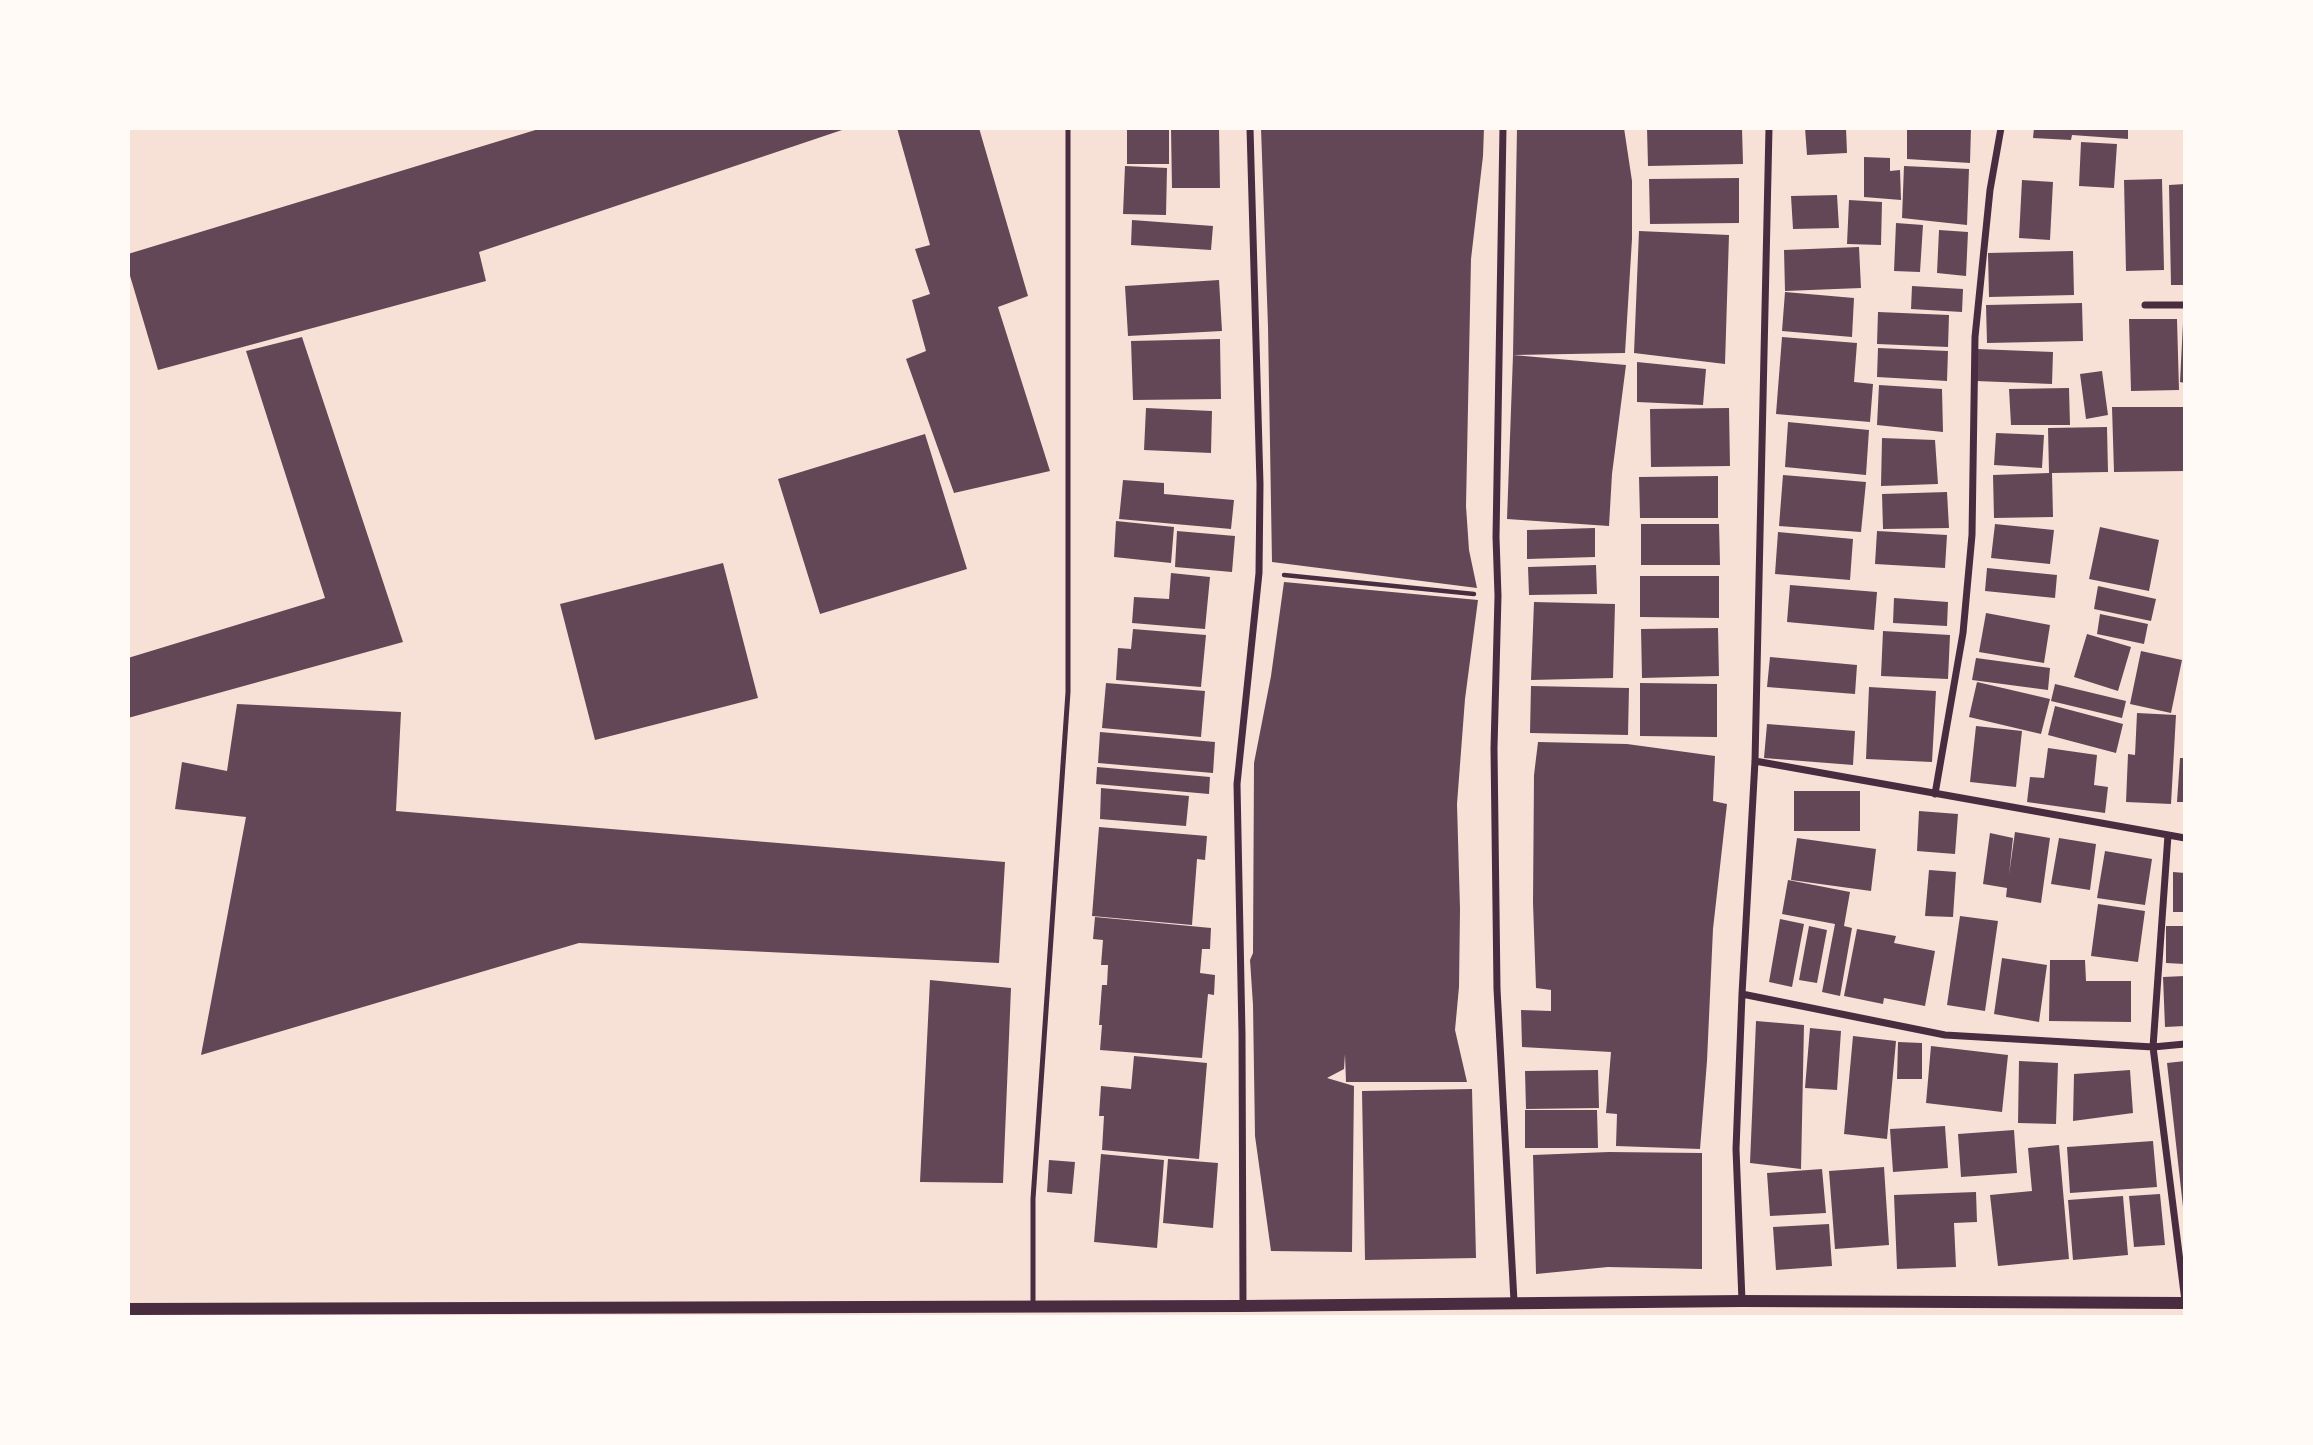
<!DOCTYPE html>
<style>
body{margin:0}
#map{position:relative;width:2313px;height:1445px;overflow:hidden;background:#f7e1d7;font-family:Figtree,sans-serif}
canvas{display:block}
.frame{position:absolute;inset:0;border:130px solid #fffaf5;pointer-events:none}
</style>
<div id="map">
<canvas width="2313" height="1445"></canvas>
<div class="frame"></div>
</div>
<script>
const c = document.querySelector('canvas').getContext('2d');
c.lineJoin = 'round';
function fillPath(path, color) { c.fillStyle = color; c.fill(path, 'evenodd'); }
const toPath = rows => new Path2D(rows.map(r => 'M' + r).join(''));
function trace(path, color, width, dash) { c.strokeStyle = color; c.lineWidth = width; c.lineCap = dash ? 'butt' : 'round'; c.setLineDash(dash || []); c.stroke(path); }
fillPath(toPath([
 [542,128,848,128,479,252,486,281,158,370,128,269,128,254],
 [897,128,979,128,1028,296,998,307,1050,471,954,493,906,359,926,351,912,300,930,294,915,249,930,245],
 [1127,128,1169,128,1169,164,1127,164],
 [1171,128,1219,128,1220,188,1172,188],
 [1261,128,1484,128,1483,156,1471,259,1466,506,1469,550,1477,588,1272,562,1268,327],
 [1517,128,1624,128,1632,181,1632,239,1625,353,1513,355,1626,365,1612,474,1609,526,1507,519,1513,355],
 [1647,128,1742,128,1743,164,1648,166],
 [1805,128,1846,128,1847,153,1807,155],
 [1907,128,1971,128,1970,163,1907,159],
 [2034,128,2128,128,2128,139,2072,135,2071,140,2033,138],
 [2081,142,2117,144,2114,188,2079,186],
 [1864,157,1890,158,1890,171,1900,170,1901,200,1864,197],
 [1125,166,1167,168,1166,215,1123,214],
 [1904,166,1969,169,1967,225,1902,218],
 [1739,178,1739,223,1650,224,1649,179],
 [2162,179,2164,270,2126,271,2124,180],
 [2022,180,2053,182,2050,240,2019,238],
 [2185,184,2185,285,2171,285,2169,185],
 [1837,195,1839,228,1793,229,1791,196],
 [1849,200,1882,202,1881,245,1847,244],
 [1132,220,1213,226,1211,250,1131,245],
 [1896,223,1923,225,1920,272,1894,271],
 [1939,230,1968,232,1966,276,1937,273],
 [1639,231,1729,235,1725,364,1634,353],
 [1859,247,1861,288,1785,291,1784,250],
 [2073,251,2074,295,1989,297,1988,253],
 [1219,280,1222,331,1128,336,1125,286],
 [1912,286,1963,289,1962,312,1911,309],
 [1785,292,1854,298,1852,337,1782,331],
 [2082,303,2083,341,1987,343,1986,305],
 [1878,312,1949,315,1948,347,1877,344],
 [2129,319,2177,319,2179,390,2131,391],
 [2183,323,2185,323,2185,383,2180,382],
 [302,337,403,642,128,718,128,658,325,598,246,351],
 [1782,337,1857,343,1854,382,1873,384,1870,422,1776,414],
 [1220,339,1221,399,1133,400,1131,341],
 [1878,348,1948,351,1947,381,1877,377],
 [1977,349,2053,352,2052,384,1976,381],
 [1637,362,1706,369,1703,405,1637,402],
 [2102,371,2108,415,2086,419,2080,374],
 [1879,385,1942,389,1943,432,1877,425],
 [2069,388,2070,425,2011,425,2009,389],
 [2112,407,2185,407,2185,471,2114,472],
 [1146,408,1212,411,1211,453,1144,450],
 [1729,408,1730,466,1651,467,1650,409],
 [1788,422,1869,430,1866,475,1785,467],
 [2107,427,2108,472,2052,473,2053,517,1994,518,1993,475,2049,473,2048,428],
 [1996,433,2044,435,2042,468,1994,465],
 [925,434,967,569,820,614,778,479],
 [1882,438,1935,440,1938,484,1881,486],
 [1783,475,1866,482,1861,532,1779,526],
 [1718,476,1718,518,1640,518,1639,477],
 [1123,480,1164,483,1164,494,1234,500,1231,529,1119,519],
 [1947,492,1949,528,1883,529,1882,494],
 [1116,521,1174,527,1171,563,1114,557],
 [1641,524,1719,524,1720,565,1641,565],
 [1995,524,2054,530,2050,564,1991,558],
 [2100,527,2159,540,2149,591,2089,579],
 [1595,528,1595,557,1527,559,1527,530],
 [1177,531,1235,536,1232,572,1175,567],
 [1877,531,1947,535,1945,568,1875,564],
 [1778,532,1853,539,1850,580,1775,574],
 [723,563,758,698,595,740,560,604],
 [1596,565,1597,594,1529,595,1528,567],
 [1987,568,2057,575,2055,598,1985,591],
 [1171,573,1210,577,1205,629,1132,623,1134,597,1169,599],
 [1640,576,1719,576,1719,618,1640,617],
 [1284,582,1478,600,1465,699,1457,804,1460,909,1459,987,1455,1030,1467,1082,1346,1082,1345,1054,1344,1069,1327,1078,1354,1086,1352,1252,1271,1251,1255,1136,1253,1005,1250,960,1253,953,1254,763,1271,676],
 [1790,585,1877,592,1874,630,1787,622],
 [2098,586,2156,599,2151,621,2094,609],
 [1894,598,1948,602,1947,626,1893,623],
 [1534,602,1615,604,1613,678,1531,680],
 [1986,613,2050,625,2044,663,1979,652],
 [2100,614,2148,624,2144,644,2097,634],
 [1718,628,1719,676,1642,678,1641,629],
 [1133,629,1206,635,1201,687,1116,680,1118,648,1131,649],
 [1883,631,1950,635,1948,679,1881,676],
 [2087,634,2131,647,2118,691,2074,677],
 [2141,651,2182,660,2171,713,2130,704],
 [1770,657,1857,665,1855,694,1767,687],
 [1976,658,2050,668,2048,690,1972,680],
 [1977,682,2050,699,2041,734,1969,717],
 [1106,683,1205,691,1201,737,1102,728],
 [1640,683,1717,684,1717,737,1640,736],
 [2055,684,2126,701,2122,718,2051,701],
 [1531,686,1629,688,1628,735,1530,733],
 [1869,687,1936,691,1932,762,1866,759],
 [237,704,401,712,396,811,1005,862,999,963,579,943,201,1055,246,817,175,809,182,762,227,771],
 [2055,706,2123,724,2116,753,2048,735],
 [2137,713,2176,715,2171,804,2126,802,2128,754,2135,755],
 [1767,724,1855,731,1853,765,1764,758],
 [1976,726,2022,731,2016,787,1970,782],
 [1100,732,1215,742,1213,773,1098,763],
 [1538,742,1627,744,1715,756,1713,801,1727,804,1713,929,1707,1061,1700,1149,1616,1146,1617,1114,1606,1113,1611,1052,1522,1047,1521,1010,1551,1011,1551,990,1536,988,1533,903,1534,775],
 [2048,748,2097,755,2094,785,2108,787,2105,813,2027,802,2030,777,2044,778],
 [2180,758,2185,758,2185,802,2177,802],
 [1097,767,1210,777,1209,794,1096,784],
 [1101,788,1189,796,1186,826,1100,819],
 [1794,791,1860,791,1860,831,1794,831],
 [1919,811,1958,814,1955,854,1917,851],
 [1099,827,1207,836,1205,860,1197,859,1192,925,1092,916],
 [2015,832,2050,838,2041,903,2006,897,2007,888,1983,884,1990,833,2013,838,2009,875],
 [1797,838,1876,849,1871,891,1791,880],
 [2059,838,2096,844,2090,890,2051,884],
 [2105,851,2152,859,2145,905,2097,898],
 [1929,870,1956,872,1953,917,1925,916],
 [2173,872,2185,873,2185,912,2173,912],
 [1788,880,1850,892,1844,926,1852,928,1840,996,1822,992,1835,924,1782,914],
 [2098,904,2145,911,2138,962,2091,956],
 [1960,916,1998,921,1985,1011,1947,1005],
 [1095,917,1211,928,1210,949,1202,949,1200,973,1215,975,1214,995,1208,994,1202,1058,1100,1050,1102,1025,1099,1025,1102,985,1107,985,1108,965,1101,965,1103,940,1093,939],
 [1780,919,1804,924,1792,987,1769,982],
 [1809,926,1827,930,1817,983,1799,980],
 [2166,926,2185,926,2185,964,2166,963],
 [1857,929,1896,936,1894,943,1935,951,1925,1006,1884,998,1883,1004,1844,996],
 [2002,958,2047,965,2039,1022,1994,1014],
 [2050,960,2085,960,2086,981,2131,981,2131,1022,2049,1021],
 [2185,976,2185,1026,2165,1027,2163,977],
 [930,980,1011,988,1003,1183,920,1182],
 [1756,1021,1804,1025,1801,1169,1750,1163],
 [1810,1028,1841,1031,1837,1090,1805,1088],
 [1853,1036,1896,1041,1887,1139,1844,1134],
 [1898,1042,1922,1043,1922,1079,1897,1079],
 [1931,1046,2008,1055,2002,1112,1926,1103],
 [1134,1056,1207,1063,1199,1159,1102,1150,1104,1116,1099,1116,1101,1086,1131,1089],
 [2019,1061,2058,1063,2056,1124,2018,1123],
 [2185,1061,2185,1206,2183,1207,2167,1063],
 [1598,1070,1599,1108,1526,1109,1525,1071],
 [2130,1070,2133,1113,2073,1121,2074,1074],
 [1472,1089,1476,1258,1365,1260,1362,1091],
 [1525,1110,1597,1110,1598,1148,1525,1148],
 [1945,1126,1948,1168,1893,1172,1890,1129],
 [2014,1130,2017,1173,1961,1177,1958,1134],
 [2153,1141,2157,1187,2070,1193,2067,1147],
 [2059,1145,2069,1259,1998,1266,1990,1195,2032,1191,2028,1148],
 [1609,1152,1702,1153,1702,1269,1608,1267,1536,1274,1533,1155],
 [1101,1154,1164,1160,1157,1248,1094,1242],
 [1168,1159,1218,1163,1213,1228,1163,1223],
 [1049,1160,1075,1162,1072,1194,1047,1192],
 [1884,1167,1889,1245,1835,1249,1829,1171],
 [1822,1169,1826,1213,1770,1216,1767,1173],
 [1976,1192,1977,1222,1954,1223,1956,1267,1897,1269,1894,1195],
 [2160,1194,2165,1245,2134,1247,2129,1196],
 [2123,1196,2128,1255,2073,1260,2068,1200],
 [1829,1224,1832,1266,1776,1270,1773,1227]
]), '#644757');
trace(toPath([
 [1284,575,1474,594]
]), '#4a2c40', 4.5);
trace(toPath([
 [1033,1306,1033,1199,1068,692,1068,128]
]), '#4a2c40', 5);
trace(toPath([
 [1503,128,1496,537,1498,596,1494,748,1497,989,1514,1301],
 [2145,305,2185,305],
 [1755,761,2185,838],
 [1935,794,1963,633,1972,535,1975,337,1990,190,2001,128],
 [2168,835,2153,1047,2185,1301],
 [1742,994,1945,1035,2153,1047,2185,1044],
 [1742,1301,1736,1149,1742,994,1755,761,1769,128],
 [1243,1306,1242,1034,1237,784,1259,573,1260,484,1250,128]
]), '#4a2c40', 7);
trace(toPath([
 [128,1309,1243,1306,1742,1301,2185,1303]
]), '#4a2c40', 12);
</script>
